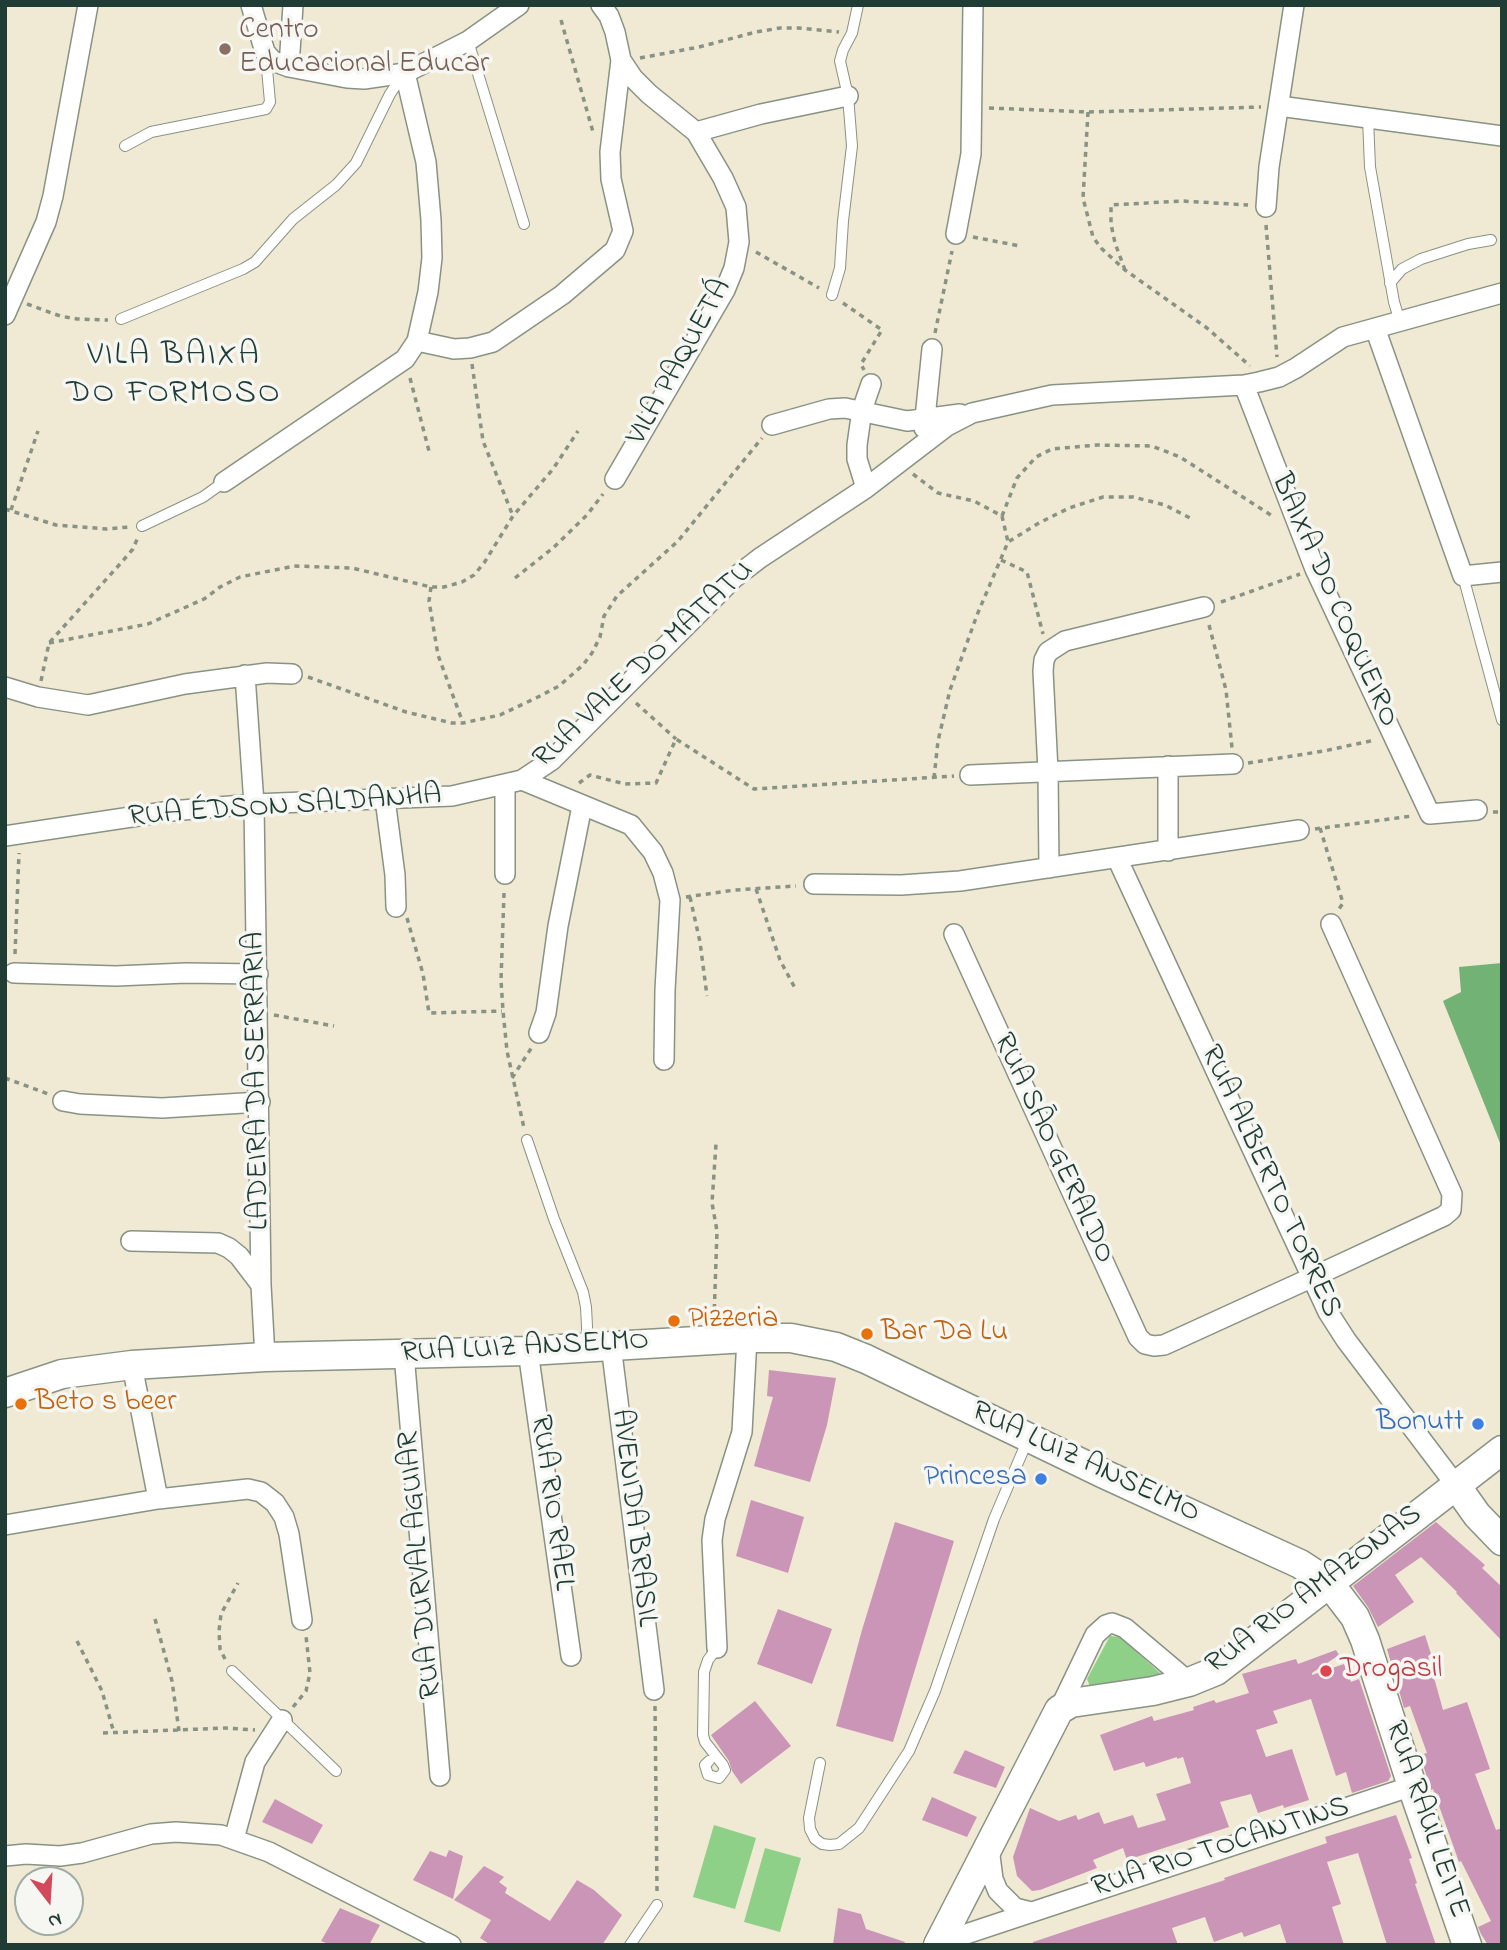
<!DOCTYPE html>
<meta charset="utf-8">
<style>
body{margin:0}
#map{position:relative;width:1507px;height:1950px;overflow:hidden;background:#f0e9d3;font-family:"Indie Flower",sans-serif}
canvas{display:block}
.frame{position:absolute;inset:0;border:7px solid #1f3d34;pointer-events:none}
.north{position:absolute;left:14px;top:1866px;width:70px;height:70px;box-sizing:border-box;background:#f6f6f2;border:2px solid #a0aca6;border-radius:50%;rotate:163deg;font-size:19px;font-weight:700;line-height:28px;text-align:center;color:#1f3d34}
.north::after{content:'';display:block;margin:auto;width:24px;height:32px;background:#d1495b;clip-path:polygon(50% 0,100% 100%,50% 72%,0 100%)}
</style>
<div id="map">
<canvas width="1507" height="1950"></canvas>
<div class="frame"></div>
<div class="north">N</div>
</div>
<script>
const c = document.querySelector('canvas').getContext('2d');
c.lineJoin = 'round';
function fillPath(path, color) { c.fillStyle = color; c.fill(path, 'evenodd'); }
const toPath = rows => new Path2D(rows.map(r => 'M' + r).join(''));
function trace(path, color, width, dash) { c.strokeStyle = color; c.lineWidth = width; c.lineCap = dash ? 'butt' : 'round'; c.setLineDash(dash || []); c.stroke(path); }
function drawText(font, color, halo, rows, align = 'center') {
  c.font = font + ' "Indie Flower",sans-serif'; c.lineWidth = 7; c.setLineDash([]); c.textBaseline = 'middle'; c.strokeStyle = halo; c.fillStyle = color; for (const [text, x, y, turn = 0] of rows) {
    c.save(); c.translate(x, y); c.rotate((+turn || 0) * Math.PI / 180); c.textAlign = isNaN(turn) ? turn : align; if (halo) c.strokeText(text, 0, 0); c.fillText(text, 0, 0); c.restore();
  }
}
fillPath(toPath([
 [1110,1636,1120,1637,1160,1673,1157,1680,1091,1689,1087,1679],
 [714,1825,756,1838,735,1909,693,1897],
 [765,1848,801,1858,780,1932,744,1922]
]), '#8ed087');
fillPath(toPath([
 [1502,963,1502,1148,1443,1001,1461,992,1459,967]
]), '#72b274');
fillPath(toPath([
 [769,1370,836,1378,827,1425,810,1482,754,1466,773,1397,767,1396],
 [751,1500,804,1517,788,1573,736,1556],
 [895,1522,954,1541,893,1742,836,1726,862,1630],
 [1436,1522,1485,1565,1482,1568,1502,1587,1502,1641,1456,1593,1457,1592,1421,1557,1395,1575,1414,1602,1378,1627,1368,1607,1353,1586],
 [778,1609,832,1629,812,1684,757,1664],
 [1425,1635,1431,1654,1428,1656,1443,1710,1467,1702,1490,1769,1475,1774,1496,1830,1502,1828,1502,1945,1488,1945,1481,1934,1478,1927,1491,1921,1461,1861,1459,1862,1433,1789,1431,1790,1420,1755,1427,1753,1410,1706,1404,1708,1387,1649],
 [1336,1650,1339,1655,1312,1673,1312,1675,1344,1664,1351,1682,1359,1679,1391,1776,1388,1781,1352,1793,1346,1772,1336,1776,1311,1699,1273,1711,1278,1723,1256,1730,1266,1757,1292,1749,1309,1800,1284,1808,1283,1805,1258,1813,1251,1794,1220,1802,1229,1827,1127,1860,1123,1848,1093,1860,1097,1868,1040,1890,1032,1891,1017,1876,1013,1857,1030,1808,1059,1821,1076,1815,1078,1820,1099,1812,1104,1824,1133,1815,1138,1828,1166,1820,1156,1794,1191,1783,1183,1757,1177,1759,1177,1757,1146,1767,1144,1762,1114,1771,1100,1735,1152,1716,1154,1721,1194,1710,1193,1707,1214,1700,1216,1703,1249,1693,1242,1674,1296,1659,1298,1664],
 [755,1701,791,1746,741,1784,732,1771,729,1761,711,1735],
 [965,1750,1005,1767,996,1788,953,1773],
 [932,1797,977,1817,967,1837,922,1820],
 [275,1799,323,1825,312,1844,262,1822],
 [1396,1815,1412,1858,1409,1859,1417,1883,1415,1884,1436,1945,1387,1945,1358,1853,1327,1862,1341,1904,1332,1907,1344,1945,1287,1945,1280,1924,1244,1937,1242,1932,1214,1942,1205,1917,1172,1928,1178,1945,1033,1945,1033,1942,1081,1926,1225,1880,1224,1878,1327,1843,1325,1837],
 [449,1850,463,1856,453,1899,413,1880,430,1851,446,1857],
 [484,1866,504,1877,499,1882,507,1888,505,1893,550,1921,577,1880,594,1890,622,1915,602,1945,491,1945,480,1938,491,1920,454,1900],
 [340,1908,380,1925,369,1945,331,1945,321,1941],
 [838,1908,861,1914,866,1929,905,1942,904,1945,833,1945]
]), '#cb95b8');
const lane = toPath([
 [468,41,524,224],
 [1368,118,1370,167,1394,302,1400,322],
 [125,146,151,132,266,109,270,102,266,58],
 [1390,283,1402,269,1421,259,1468,244,1491,240],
 [832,295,840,268,843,221,852,146,848,96,840,61,843,50,852,33,858,5],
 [121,319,243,269,255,262,293,219,336,185,356,163,390,94,404,73],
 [142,526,203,497,224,482],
 [1463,576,1502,720],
 [527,1140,554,1219,583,1292,586,1307,588,1346],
 [232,1671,336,1771],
 [709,1761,705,1765,708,1775,719,1778,725,1770,723,1765,705,1742,703,1735,704,1672,708,1660,717,1648],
 [820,1763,809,1818,810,1829,815,1839,822,1844,830,1845,839,1844,859,1828,909,1751,935,1691,994,1519,1028,1439],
 [630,1945,657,1905]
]);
const street = toPath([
 [251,5,265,52,273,61,289,67,347,78,364,79,405,73,468,41,519,5],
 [289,67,293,5],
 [1279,106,1502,136],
 [696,132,761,114,848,96],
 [1266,207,1269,167,1294,5],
 [956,234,971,154,973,5],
 [5,315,46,222,53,196,88,5],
 [1375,328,1463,576,1502,572],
 [417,341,454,349,470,348,493,342,562,295,615,250,623,231,611,179,610,152,621,60,615,32,609,16,601,5],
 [1244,385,1315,569,1430,814,1477,810],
 [772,425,829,409,845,408,907,421,960,414],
 [924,428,932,349],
 [615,479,725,290,734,268,739,242,736,207,723,178,696,132,649,94,633,78,621,60],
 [224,482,405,359,417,341,428,292,432,258,431,220,426,162,405,73],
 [866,488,857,459,857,445,862,410,871,384],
 [245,675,254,804,261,1285,265,1357],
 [5,687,38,697,88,705,185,684,267,673,292,674],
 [970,775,1233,764],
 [522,780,631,825,653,852,663,873,670,900,665,990,664,1060],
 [385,799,395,875,396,907],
 [5,836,171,811,254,804,452,796,522,780,552,760,734,578,760,558,866,488,947,426,972,413,1052,395,1244,385,1259,382,1279,377,1296,368,1343,337,1502,293],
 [1168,851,1168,766],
 [1117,858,1328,1312,1346,1340,1455,1484],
 [1049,868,1048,771,1043,671,1044,660,1048,652,1065,641,1204,607],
 [505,874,505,785],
 [814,884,901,885,960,881,1299,830],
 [954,934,1138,1337,1145,1344,1154,1346,1164,1345,1313,1277,1444,1216,1451,1210,1452,1194,1331,924],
 [14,973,116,976,186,973,258,974],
 [539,1033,546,1013,558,926,582,806],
 [63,1101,80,1104,162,1108,260,1102],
 [131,1241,218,1243,229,1248,239,1256,261,1285],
 [611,1345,654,1690],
 [528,1351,571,1656],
 [404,1354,440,1776],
 [132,1365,158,1499],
 [5,1525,158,1499,248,1489,261,1492,275,1503,284,1517,289,1534,302,1620],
 [717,1648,712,1540,715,1519,742,1432,747,1338],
 [1059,1710,1095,1635,1106,1625,1112,1623,1125,1628,1189,1682],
 [234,1839,255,1762,282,1720],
 [989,1848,993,1879,998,1891,1015,1908,1031,1912],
 [5,1856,26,1854,60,1856,82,1853,151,1834,176,1832,221,1835,269,1852,451,1945],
 [939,1943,1412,1786]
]);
const secondary = toPath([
 [5,1393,62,1374,132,1365,265,1357,528,1351,747,1338,791,1338,836,1347,866,1359,1104,1474,1300,1564,1329,1583,1355,1617,1365,1640,1412,1786,1467,1945],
 [1455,1484,1477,1515,1502,1541],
 [938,1945,1059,1710,1071,1703,1153,1691,1189,1682,1216,1671,1502,1450]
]);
trace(lane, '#889384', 12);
trace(street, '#889384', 22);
trace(secondary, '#889384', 31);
trace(toPath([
 [561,20,593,132],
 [640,58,699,47,756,32,780,28,798,28,839,32],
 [989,108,1088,112,1261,107],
 [1088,112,1083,198,1093,237,1101,248,1125,270,1207,328,1250,366],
 [1266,225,1277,357],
 [973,237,1020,246],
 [756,252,819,288],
 [1125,270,1115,243,1111,224,1111,205,1182,201,1248,205],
 [843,303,882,330,861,364,864,370],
 [27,304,60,316,77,319,108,320],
 [935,333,952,251],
 [472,364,483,441,513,516],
 [410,378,430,455],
 [913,474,938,493,974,501,1002,516,1008,542],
 [5,509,56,525,107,529,129,527],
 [11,510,38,431],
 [1002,516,1017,478,1036,457,1052,449,1097,445,1152,446,1180,457,1274,517],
 [1001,560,1027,572,1043,634],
 [515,578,553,548,587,515,603,494],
 [431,587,429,601,438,655,463,723],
 [1221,602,1300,574],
 [1209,625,1226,690,1232,748],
 [49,643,148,624,204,599,220,587,240,577,294,566,352,568,431,587,444,587,462,582,474,575,484,563,513,516,553,469,578,431],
 [308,677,406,712,452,723,463,723,500,715,536,698,559,686,583,665,592,653,600,637,604,616,617,596,678,541,762,438],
 [41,681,49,643,120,564,133,549,138,537],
 [636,703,676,739],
 [1248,763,1324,751,1375,740],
 [934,778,938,741,950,690,977,615,1008,542,1039,523,1069,508,1103,497,1133,497,1165,505,1190,518],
 [579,783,590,775,625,784,656,783,676,739,754,789,954,776],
 [1493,812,1502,812],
 [1320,828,1343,903,1339,909],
 [1315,829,1412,816],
 [756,889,780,960,796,990],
 [504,893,501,980,503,1011,507,1051,524,1128],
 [686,897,735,890,796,886],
 [690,897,700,942,707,996],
 [407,918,423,974,429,1013,502,1011],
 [15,954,19,853],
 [274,1015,334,1026],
 [5,1078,48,1094],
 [512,1078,532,1047],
 [714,1319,717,1231,712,1203,716,1144],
 [155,1619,172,1681,179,1731],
 [77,1641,102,1691,114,1733],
 [225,1659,220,1649,219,1631,221,1614,238,1583],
 [655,1706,657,1891],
 [293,1707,306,1691,310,1673,306,1636],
 [103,1733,226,1728,255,1730]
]), '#889384', 3.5, [5, 5]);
trace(lane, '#fff', 10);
trace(street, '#fff', 19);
trace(secondary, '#fff', 28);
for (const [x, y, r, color] of [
 [225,49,7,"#8d6e63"],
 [674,1321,7,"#e8710a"],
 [867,1334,7,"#e8710a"],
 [21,1404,7,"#e8710a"],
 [1478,1424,7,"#3f7fe0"],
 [1041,1479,7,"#3f7fe0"],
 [1326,1671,7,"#e0444e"]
]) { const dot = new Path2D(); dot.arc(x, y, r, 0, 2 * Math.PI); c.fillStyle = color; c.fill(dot); trace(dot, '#f6f6f2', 2.5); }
drawText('30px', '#785e54', '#f6f6f2', [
 ["Centro",239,32],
 ["Educacional Educar",239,66]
], 'left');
drawText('30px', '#1f3d34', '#f6f6f2', [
 ["VILA PAQUETÁ",681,363,-61],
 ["BAIXA DO COQUEIRO",1333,601,66],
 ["RUA VALE DO MATATU",645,666,-43],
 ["RUA ÉDSON SALDANHA",285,808,-4],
 ["LADEIRA DA SERRARIA",259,1081,-91],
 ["RUA SĀO GERALDO",1052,1149,65],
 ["RUA ALBERTO TORRES",1269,1182,65],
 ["RUA LUIZ ANSELMO",525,1349,-3],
 ["RUA LUIZ ANSELMO",1085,1464,25],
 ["RUA RIO RAEL",550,1503,82],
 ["AVENIDA BRASIL",632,1518,83],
 ["RUA DURVAL AGUIAR",422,1565,-95],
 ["RUA RIO AMAZONAS",1315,1591,-37],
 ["RUA RAUL LEITE",1425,1820,71],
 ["RUA RIO TOCANTINS",1221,1849,-18]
]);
drawText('30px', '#c56008', '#f6f6f2', [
 ["Pizzeria",688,1321],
 ["Bar Da Lu",881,1334],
 ["Beto s beer",35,1404]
], 'left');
drawText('30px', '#366cbe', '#f6f6f2', [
 ["Bonutt",1464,1424],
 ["Princesa",1027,1479]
], 'right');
drawText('30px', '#be3a42', '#f6f6f2', [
 ["Drogasil",1340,1671]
], 'left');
c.letterSpacing = '2px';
drawText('33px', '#1f3d34', '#f6f6f2', [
 ["VILA BAIXA",174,358],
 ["DO FORMOSO",174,396]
]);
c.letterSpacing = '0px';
</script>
